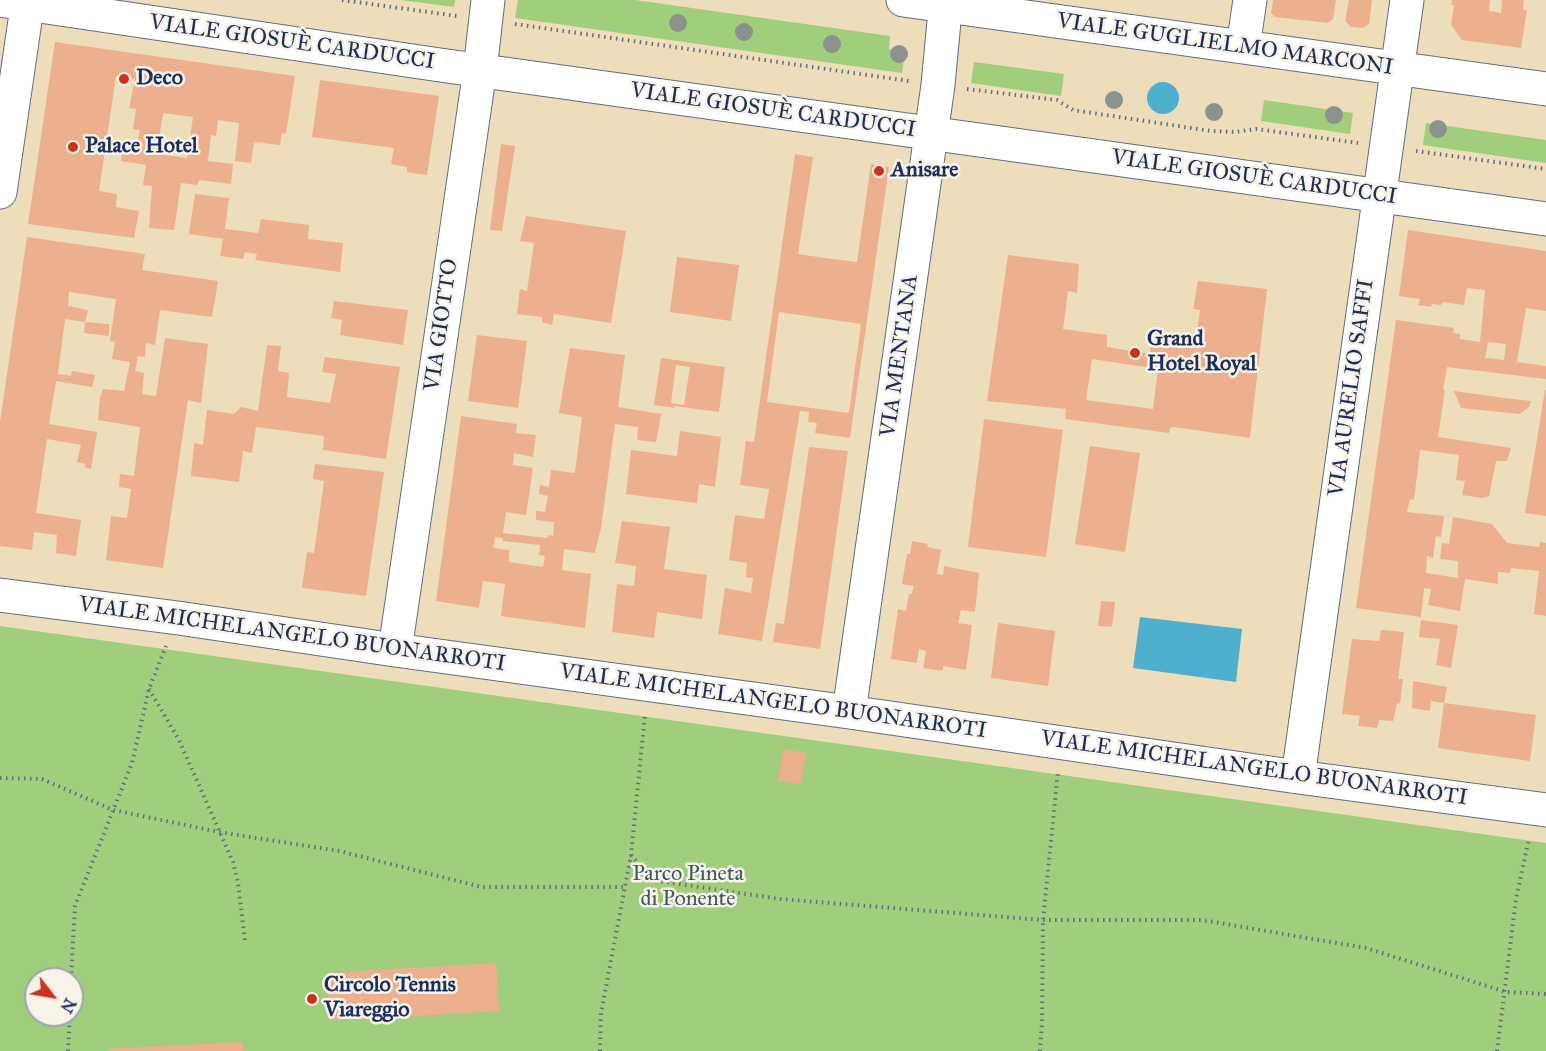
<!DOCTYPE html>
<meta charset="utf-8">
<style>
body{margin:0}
#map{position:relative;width:1546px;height:1051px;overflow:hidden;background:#edddbb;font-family:"IM FELL Great Primer",serif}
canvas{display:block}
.north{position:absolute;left:24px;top:967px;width:60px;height:60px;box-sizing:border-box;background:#f7f3e8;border:2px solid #9fa5b1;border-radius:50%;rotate:121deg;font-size:16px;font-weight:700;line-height:24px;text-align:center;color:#1b2f5e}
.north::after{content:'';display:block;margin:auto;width:21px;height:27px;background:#c8321e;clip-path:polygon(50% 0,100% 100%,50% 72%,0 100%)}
</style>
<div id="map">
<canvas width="1546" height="1051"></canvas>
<div class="north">N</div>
</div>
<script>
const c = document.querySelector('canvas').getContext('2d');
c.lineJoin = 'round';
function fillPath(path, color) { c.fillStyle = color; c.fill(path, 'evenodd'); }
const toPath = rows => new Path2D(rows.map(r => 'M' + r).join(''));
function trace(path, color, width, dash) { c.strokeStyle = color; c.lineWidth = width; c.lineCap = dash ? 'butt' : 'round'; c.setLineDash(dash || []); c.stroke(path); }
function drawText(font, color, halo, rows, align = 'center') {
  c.font = font + ' "IM FELL Great Primer",serif'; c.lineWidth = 5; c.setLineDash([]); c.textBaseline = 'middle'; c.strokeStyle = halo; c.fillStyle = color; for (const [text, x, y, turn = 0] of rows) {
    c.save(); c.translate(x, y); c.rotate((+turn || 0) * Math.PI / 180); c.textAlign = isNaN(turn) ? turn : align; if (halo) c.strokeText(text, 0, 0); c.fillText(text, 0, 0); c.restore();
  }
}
fillPath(toPath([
 [401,0,455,0,454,7],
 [518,0,635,0,890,36,889,49,905,52,902,73,515,18],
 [974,62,1064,74,1061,96,971,83],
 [1264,100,1353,113,1350,134,1261,121],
 [1426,123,1546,140,1546,163,1423,145],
 [0,626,1546,843,1546,1051,0,1051],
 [36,979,72,979,72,1015,36,1015]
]), '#a1ce7c');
fillPath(toPath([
 '1147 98a16 16 0 1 1 32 0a16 16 0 1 1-32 0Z',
 [1140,617,1242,629,1236,682,1133,668]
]), '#4eb0cd');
fillPath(toPath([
 [1273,0,1336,0,1333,19,1328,23,1275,17,1271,13],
 [1349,0,1372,0,1369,24,1363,28,1351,27,1345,21],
 [1452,0,1490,0,1489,11,1501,13,1502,0,1524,0,1523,10,1527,10,1521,48,1462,40,1451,25,1454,5,1451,5],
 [55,42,295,76,286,134,282,133,280,145,254,142,251,163,235,161,239,123,218,120,216,136,211,135,208,161,233,164,231,184,199,180,197,185,181,183,174,230,149,228,152,186,143,185,146,165,121,161,123,141,137,143,140,130,133,129,136,109,129,108,135,79,116,76,99,191,117,194,116,207,139,211,134,238,28,224],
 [163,113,193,117,187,158,157,154],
 [320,80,439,96,427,175,407,172,407,167,391,164,394,148,312,137],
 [501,144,515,146,502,231,490,230],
 [795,154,813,157,798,254,825,258,857,262,871,164,889,167,850,438,815,433,817,423,808,422,809,412,800,411,762,641,718,634,725,588,751,593,753,578,746,577,747,563,729,560,735,515,764,519,769,489,740,485,746,441,754,442],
 [779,312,861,324,849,413,767,402],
 [195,194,229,198,225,229,258,233,261,219,309,225,308,239,343,243,340,272,255,260,257,254,245,252,243,259,220,256,223,239,189,234],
 [526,216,626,231,611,323,554,314,552,325,542,322,542,317,517,314,520,289,527,291,534,243,520,241],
 [1408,230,1546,251,1546,311,1526,308,1517,362,1546,366,1546,379,1447,367,1443,390,1445,390,1438,437,1511,448,1507,461,1496,461,1489,496,1482,498,1462,495,1465,481,1456,480,1459,455,1420,450,1414,500,1410,499,1407,512,1444,516,1441,537,1436,536,1433,558,1427,556,1426,573,1458,578,1458,561,1440,559,1442,543,1449,544,1453,517,1492,524,1507,543,1539,547,1540,542,1546,543,1546,616,1534,614,1539,571,1511,568,1510,573,1498,572,1498,584,1465,579,1460,611,1428,605,1431,589,1424,588,1421,617,1356,608,1396,320,1454,328,1453,333,1460,334,1460,339,1480,342,1485,290,1467,288,1464,305,1443,302,1441,305,1432,304,1431,307,1418,305,1420,299,1399,296],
 [1488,342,1506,344,1504,360,1485,358],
 [27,237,145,254,142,270,218,281,212,317,160,310,155,345,146,343,145,357,138,356,135,371,144,373,142,394,156,396,165,338,208,344,201,403,188,400,163,568,106,560,111,516,127,518,131,489,119,487,120,474,134,476,140,427,98,420,100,397,103,389,124,391,130,362,112,359,115,342,110,341,116,299,69,292,68,306,88,310,85,322,109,324,109,336,84,333,85,322,65,319,58,374,71,376,72,371,95,375,92,387,56,381,49,424,97,432,91,469,84,467,86,464,77,462,81,445,47,439,36,513,81,520,76,556,56,553,57,535,34,532,32,550,0,546,0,422],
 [1008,255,1079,264,1077,293,1068,291,1063,329,1107,335,1107,347,1150,354,1151,341,1195,348,1200,310,1193,309,1198,281,1267,289,1250,438,1174,427,1170,428,1169,433,1065,419,1066,409,987,401],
 [1092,359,1158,369,1153,409,1086,400],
 [677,257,739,265,731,321,670,312],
 [334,301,408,310,403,345,340,335,342,320,331,318],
 [477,335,527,341,518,408,468,401],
 [267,345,281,346,278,371,289,373,287,397,330,403,336,374,322,372,325,357,400,367,386,459,323,450,324,436,256,427,252,453,243,451,239,482,191,476,194,443,203,445,207,410,234,414,241,407,258,411],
 [570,348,625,355,618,407,661,414,656,442,637,440,638,427,615,424,601,528,595,553,564,549,562,570,591,574,585,628,501,616,505,584,483,581,479,608,436,601,461,416,517,424,516,433,536,435,533,457,514,453,513,465,533,468,526,515,506,512,503,533,547,538,548,535,553,536,554,522,536,520,536,511,545,512,548,496,539,494,540,485,549,487,551,470,575,473,582,417,559,413],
 [495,537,502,538,503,541,540,545,539,555,545,556,543,567,509,562,509,550,493,548],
 [661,358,725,367,719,412,674,406,675,408,654,405],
 [676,365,690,367,684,405,671,403],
 [1545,390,1546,390,1546,516,1525,513],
 [1454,391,1512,399,1531,401,1529,407,1520,414,1461,408],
 [984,419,1063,430,1046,557,968,547],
 [680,431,721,437,715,487,699,484,697,503,626,494,631,450,677,456],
 [1090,446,1140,453,1125,552,1075,544],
 [809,447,848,451,820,649,773,642,776,623,784,624],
 [315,464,384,472,366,596,302,588,307,552,314,553,324,481,313,479],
 [622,521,670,527,664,569,707,575,702,619,657,612,654,638,612,632,617,584,634,586,636,566,615,563],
 [912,541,928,544,927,547,941,550,937,574,943,575,944,566,979,573,975,612,961,610,958,623,972,625,966,670,943,666,943,671,923,668,926,651,919,649,917,663,891,659,898,609,906,611,909,594,912,594,914,586,902,584,907,554,910,554],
 [1101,601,1115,602,1112,627,1098,626],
 [1421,620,1458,625,1451,668,1436,665,1440,639,1419,637],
 [998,623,1055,631,1048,686,991,678],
 [1381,630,1404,632,1398,679,1403,679,1400,703,1397,704,1393,721,1379,720,1377,728,1358,726,1360,716,1342,714,1352,639,1379,641],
 [1413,681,1447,687,1444,703,1431,701,1430,711,1412,708],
 [1444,703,1536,715,1530,761,1438,748],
 [783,749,806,753,801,784,778,781],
 [496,963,499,1011,329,1021,327,973],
 [243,1042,243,1051,108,1051,108,1049]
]), '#ecb08f');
const minor = toPath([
 [0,0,440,65,1546,219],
 [903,0,1546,89],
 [1243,47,1250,0],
 [0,192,28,0],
 [0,595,178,618,395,650,849,712,1298,777,1546,810],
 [395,650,480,70,488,0],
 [849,712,938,85,946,0],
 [1298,777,1407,0]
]);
trace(minor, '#646c7f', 35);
trace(toPath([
 [342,0,457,16],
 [515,24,909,81],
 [967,89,1057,100,1073,110,1211,131,1235,132,1256,129,1358,143],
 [1416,151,1546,169],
 [149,689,179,740,233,862,238,883,245,941],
 [0,778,42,779,113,810,219,832,339,851,482,887,625,887],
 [631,855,652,880,780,899,1043,920,1202,920,1366,948,1506,992,1546,994],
 [71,979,75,906,132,763,149,689,166,646],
 [68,1051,70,1015],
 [600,1051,601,1013,631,855,645,715],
 [1040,1051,1042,1024,1043,920,1058,772],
 [1497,1051,1516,899,1529,838]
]), '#646c7f', 4, [1.5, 4.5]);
trace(minor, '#fff', 33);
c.fillStyle = '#8c938c';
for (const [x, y] of [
 [678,23],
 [744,32],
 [832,44],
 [899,54],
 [1114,100],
 [1214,112],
 [1334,115],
 [1438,129]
]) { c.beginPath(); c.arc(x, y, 9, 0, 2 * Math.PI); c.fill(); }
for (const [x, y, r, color] of [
 [124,79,6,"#c8321e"],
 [73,147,6,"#c8321e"],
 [879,171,6,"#c8321e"],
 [1135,353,6,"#c8321e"],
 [312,999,6,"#c8321e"]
]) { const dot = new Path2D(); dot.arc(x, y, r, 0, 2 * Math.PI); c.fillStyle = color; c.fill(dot); trace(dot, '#f7f3e8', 2); }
drawText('22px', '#1b2f5e', '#f7f3e8', [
 ["VIALE GIOSUÈ CARDUCCI",292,43,8],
 ["VIALE GUGLIELMO MARCONI",1225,45,8],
 ["VIALE GIOSUÈ CARDUCCI",773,111,8],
 ["VIALE GIOSUÈ CARDUCCI",1254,178,8],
 ["VIA GIOTTO",442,325,-82],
 ["VIA MENTANA",900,356,-82],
 ["VIA AURELIO SAFFI",1352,388,-82],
 ["VIALE MICHELANGELO BUONARROTI",292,635,8],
 ["VIALE MICHELANGELO BUONARROTI",773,702,8],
 ["VIALE MICHELANGELO BUONARROTI",1254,769,8]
]);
drawText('bold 22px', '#1b2f5e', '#f7f3e8', [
 ["Deco",136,79],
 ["Palace Hotel",85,147],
 ["Anisare",891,171],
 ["Grand",1147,340],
 ["Hotel Royal",1147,365],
 ["Circolo Tennis",324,986],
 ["Viareggio",324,1011]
], 'left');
drawText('22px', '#3c5766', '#f7f3e8', [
 ["Parco Pineta",688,875],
 ["di Ponente",688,900]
]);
</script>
